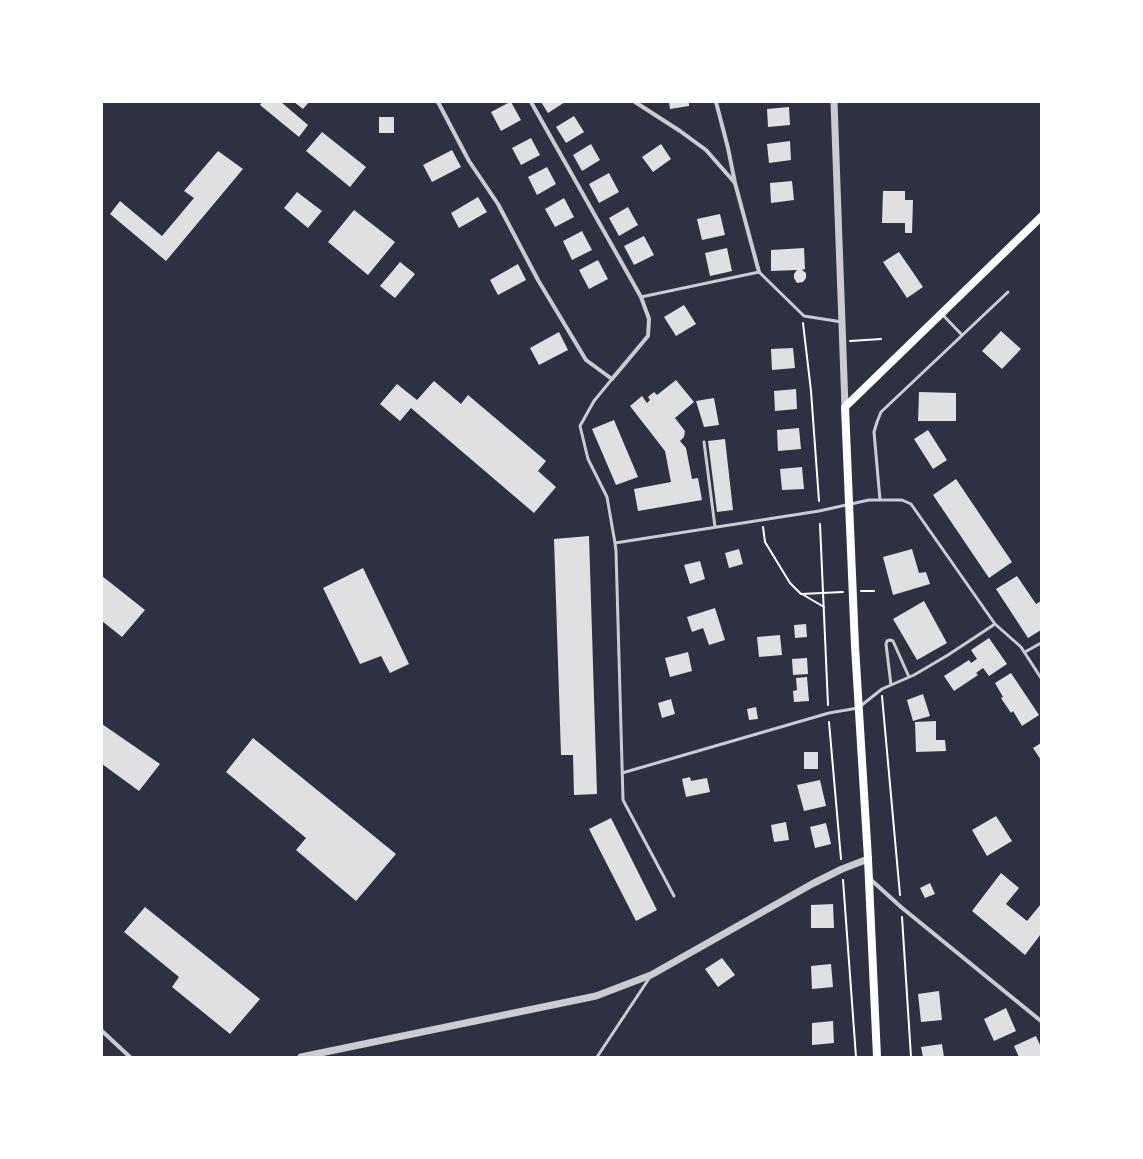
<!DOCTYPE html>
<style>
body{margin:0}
#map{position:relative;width:1143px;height:1159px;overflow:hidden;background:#2d3142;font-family:Raleway,sans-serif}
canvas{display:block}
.frame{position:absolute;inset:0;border:103px solid #fff;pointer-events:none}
</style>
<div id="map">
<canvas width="1143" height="1159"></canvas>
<div class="frame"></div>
</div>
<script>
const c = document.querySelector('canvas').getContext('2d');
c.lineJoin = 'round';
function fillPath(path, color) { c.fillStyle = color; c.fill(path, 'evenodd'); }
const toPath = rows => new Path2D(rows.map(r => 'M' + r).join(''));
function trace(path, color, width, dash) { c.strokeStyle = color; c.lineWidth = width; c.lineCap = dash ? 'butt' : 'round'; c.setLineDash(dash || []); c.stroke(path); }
fillPath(toPath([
 [262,102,281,102,308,125,299,137,260,105],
 [294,102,309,102,303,109],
 [510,102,511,102,521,120,501,131,491,112],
 [541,102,565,102,548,113],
 [669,102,689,102,689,106,670,109],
 [789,107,790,125,768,127,767,109],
 [574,116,584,132,566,143,556,127],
 [379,117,394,117,394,133,379,133],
 [322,132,366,167,350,187,306,151],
 [531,138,540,155,521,165,512,148],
 [790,141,791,160,769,163,767,144],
 [591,144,600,160,582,171,573,155],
 [661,144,671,159,653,172,642,157],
 [452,150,461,167,432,182,423,165],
 [218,151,243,169,166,261,110,214,120,201,162,236,194,198,184,191],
 [547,167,556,184,537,195,528,177],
 [609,173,619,192,599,203,589,184],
 [792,181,794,200,771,203,770,183],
 [883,191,905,191,905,200,913,200,912,233,905,233,905,223,882,223],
 [297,192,322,211,308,228,284,208],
 [478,197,487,212,459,228,451,213],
 [564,198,574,217,555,227,545,209],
 [628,207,638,225,619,236,609,218],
 [354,210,395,242,368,275,328,242],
 [720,214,725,235,702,240,697,219],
 [582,231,592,250,572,260,563,241],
 [644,236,654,255,634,265,624,246],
 [727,248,732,271,710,276,705,253],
 [804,248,805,269,802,270,806,273,806,278,803,282,797,283,794,278,794,274,797,270,771,271,771,250],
 [899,252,923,287,907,298,883,262],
 [598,260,608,279,589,289,579,270],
 [400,262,415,274,395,298,380,286],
 [518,264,526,280,498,295,490,280],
 [684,305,696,324,676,336,664,317],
 [1001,331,1021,349,1002,369,982,351],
 [559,332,568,350,539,365,530,348],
 [793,348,795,368,772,370,771,349],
 [676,380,694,402,675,418,685,431,684,437,680,441,686,448,692,479,698,478,702,500,638,511,634,489,671,482,665,451,630,406,642,396,647,403,650,400,648,397,654,392,657,395],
 [434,381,461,404,468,395,546,461,538,471,556,487,534,513,411,408,400,421,380,404,397,384,417,400],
 [796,389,797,409,775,411,774,391],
 [919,392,956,393,956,421,918,421],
 [714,398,719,425,704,427,696,401],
 [614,420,638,477,616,485,592,429],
 [799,428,801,449,778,451,777,430],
 [928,430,947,460,933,469,914,439],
 [725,439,733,510,717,512,708,441],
 [802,467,804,489,782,490,780,469],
 [956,479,1012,562,989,578,933,495],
 [589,536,597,794,574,795,573,755,561,755,554,539],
 [739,549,743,564,729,568,725,553],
 [912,549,919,573,926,572,930,584,893,595,883,557],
 [700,561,705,579,690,584,684,565],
 [363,568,409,664,390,673,381,656,360,664,323,588],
 [102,576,145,610,122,637,102,621],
 [1017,576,1036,604,1041,601,1041,630,1028,638,996,589],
 [924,601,947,643,917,660,893,619],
 [715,608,725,640,709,645,703,628,692,632,687,617],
 [806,624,807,637,795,638,794,625],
 [780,635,782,655,759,657,757,637],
 [989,638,1007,664,989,676,983,668,976,673,978,675,954,691,944,676,969,660,971,663,977,659,971,650],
 [688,652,692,671,670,677,665,658],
 [807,658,808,674,793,675,792,659],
 [1011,673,1039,715,1022,726,1013,711,1011,713,1001,698,1003,697,995,683],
 [807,677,809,701,794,702,793,691,797,690,796,678],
 [923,694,930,716,913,721,907,700],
 [671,699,675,714,662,718,658,703],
 [756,707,758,719,749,720,747,709],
 [936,721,936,740,945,740,946,751,916,752,915,722],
 [102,724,160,764,139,791,102,764],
 [253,738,396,854,356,901,296,850,306,838,226,772],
 [1041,743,1041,760,1033,748],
 [804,752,818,752,818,769,804,769],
 [690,777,691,781,707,778,710,792,686,797,682,779],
 [820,780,826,806,804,811,797,785],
 [996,816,1012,841,987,856,972,830],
 [611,818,657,910,636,921,589,829],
 [786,822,789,840,774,842,771,825],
 [826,823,831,844,815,848,810,827],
 [1001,873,1019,888,1006,904,1027,921,1041,904,1041,934,1025,955,972,911],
 [930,883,935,894,925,898,920,888],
 [833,904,834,928,811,928,811,905],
 [145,907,260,999,230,1034,172,987,179,977,124,932],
 [722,958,735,975,718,987,705,969],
 [831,964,833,987,812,989,811,966],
 [939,991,942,1020,921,1022,918,994],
 [1006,1008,1016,1031,994,1041,984,1019],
 [833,1021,834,1043,812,1045,812,1023],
 [1036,1036,1041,1047,1041,1057,1019,1057,1014,1046],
 [942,1044,944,1057,923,1057,921,1047]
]), '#e0e0e3');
trace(toPath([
 [803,323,811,391,819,501],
 [850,341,881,339],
 [820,524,828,705],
 [763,527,765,542,790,583,801,594,843,592],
 [861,591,874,591],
 [802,594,824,607],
 [882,696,900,895],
 [829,722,841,859],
 [843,880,856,1057],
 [902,917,911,1057]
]), '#fff', 2);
trace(toPath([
 [641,297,759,272,804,316,842,322],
 [941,313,962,335],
 [612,379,594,401,580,426,588,459,607,497,615,543],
 [704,442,715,527],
 [880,500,874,432,877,422,881,412,1008,292],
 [1025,652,1041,643],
 [891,685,886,644,887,641,890,640,893,641,909,677],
 [622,773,829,713,858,708,882,689,914,675,948,655,995,624],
 [674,896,623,800,616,551,615,543,819,511,869,500,902,500,911,504,995,624,1021,647,1041,678],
 [597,1057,650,977]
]), '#caccd0', 3);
trace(toPath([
 [438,102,469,161,498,204,538,280,586,360,612,379,648,336,649,319,641,297,531,102],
 [635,102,680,131,706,150,735,183],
 [716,102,728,148,735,183,759,272],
 [869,878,901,907,1041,1021],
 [102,1031,130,1057]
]), '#caccd0', 4);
trace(toPath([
 [834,102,845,407],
 [301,1057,596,996,651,975,812,884,842,869,868,859]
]), '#caccd0', 7);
trace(toPath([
 [877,1057,868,859,855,646,845,407,1041,217]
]), '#fff', 8);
</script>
